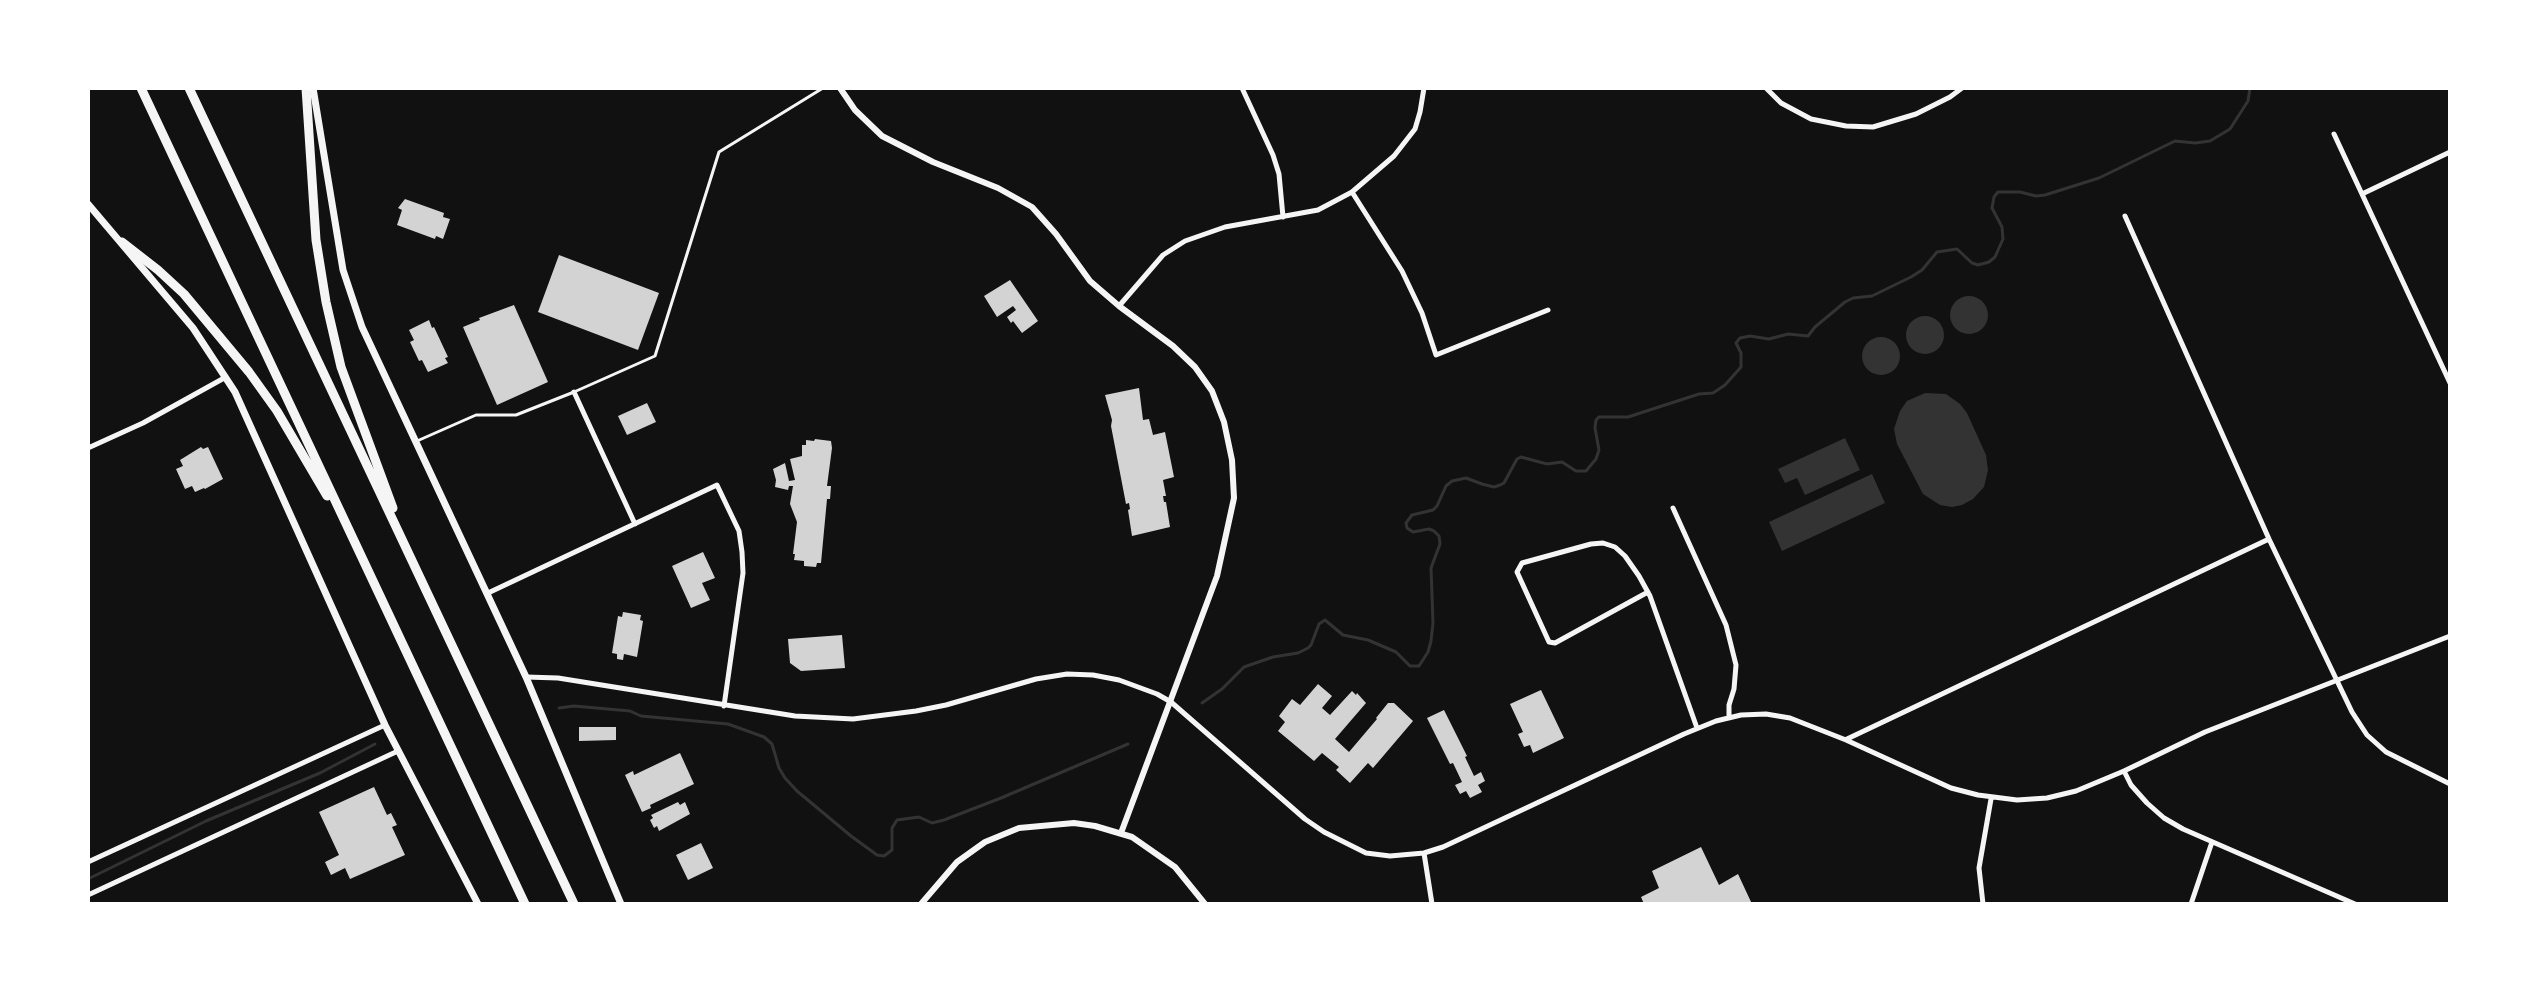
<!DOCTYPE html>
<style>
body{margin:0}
#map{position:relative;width:2538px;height:992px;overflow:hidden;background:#111;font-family:"Sofia Sans Condensed",sans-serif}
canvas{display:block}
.frame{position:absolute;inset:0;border:90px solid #fff;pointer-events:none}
</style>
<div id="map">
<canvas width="2538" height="992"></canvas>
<div class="frame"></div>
</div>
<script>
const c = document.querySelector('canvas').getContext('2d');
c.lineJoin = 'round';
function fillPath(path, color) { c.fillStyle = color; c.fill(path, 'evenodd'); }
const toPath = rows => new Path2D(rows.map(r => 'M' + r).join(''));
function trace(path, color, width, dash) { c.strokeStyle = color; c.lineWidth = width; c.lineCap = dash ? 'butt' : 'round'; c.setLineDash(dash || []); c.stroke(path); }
fillPath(toPath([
 '1950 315a19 19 0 1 1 38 0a19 19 0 1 1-38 0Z',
 '1906 335a19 19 0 1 1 38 0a19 19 0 1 1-38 0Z',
 '1862 356a19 19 0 1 1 38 0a19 19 0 1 1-38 0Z',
 [1925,393,1946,394,1960,404,1967,413,1986,455,1988,470,1984,487,1973,499,1962,505,1952,507,1940,505,1923,494,1897,444,1894,429,1900,411,1907,401],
 [1845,438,1860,470,1805,495,1797,478,1785,483,1778,469],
 [1872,474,1885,503,1782,551,1769,522]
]), '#333');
trace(toPath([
 [1202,703,1222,689,1244,667,1273,657,1298,653,1308,648,1311,645,1319,624,1325,620,1343,635,1368,640,1396,652,1410,666,1419,666,1428,652,1431,641,1433,623,1431,568,1440,544,1439,536,1434,531,1429,529,1413,532,1407,528,1406,523,1412,515,1433,510,1437,506,1446,486,1452,481,1466,478,1482,484,1494,487,1500,485,1504,483,1517,459,1521,457,1547,464,1562,462,1576,471,1586,471,1596,459,1599,450,1595,428,1596,420,1599,417,1628,417,1699,394,1713,393,1725,385,1741,367,1741,353,1736,343,1740,338,1750,336,1769,339,1788,334,1808,336,1815,327,1845,302,1853,298,1872,296,1911,277,1922,270,1937,252,1957,249,1972,263,1978,265,1989,262,1995,257,2003,239,2002,227,1992,208,1994,197,1998,192,2020,192,2036,196,2045,195,2099,178,2175,141,2195,143,2210,141,2230,129,2248,101,2250,88],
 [559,708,574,706,630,711,641,716,728,724,764,737,772,744,779,768,785,778,797,791,851,836,877,855,884,856,892,850,892,828,897,820,919,817,932,823,944,820,1001,798,1128,744],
 [88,879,206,821,320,773,375,744]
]), '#333', 3);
fillPath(toPath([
 [405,199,444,213,443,217,450,219,443,239,436,236,435,239,397,225,402,210,398,208],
 [559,255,659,293,638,350,538,312],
 [1010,280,1038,321,1022,333,1013,321,1011,323,1007,317,1016,310,1013,306,997,317,984,296],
 [514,305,548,382,497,405,463,327,480,320,479,318],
 [429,320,432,328,434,327,448,357,445,358,448,363,428,372,422,360,419,361,410,342,414,340,409,330],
 [1139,388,1143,420,1149,419,1153,435,1165,432,1174,477,1163,480,1166,496,1163,496,1164,502,1166,502,1170,527,1132,536,1128,510,1130,509,1129,503,1126,504,1111,426,1112,420,1105,395],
 [647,403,656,422,627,435,618,416],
 [815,439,831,441,832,448,827,486,831,486,830,499,827,499,821,563,817,563,816,567,804,566,804,561,794,560,795,554,793,554,797,522,790,504,793,486,789,486,788,490,775,487,776,480,773,469,785,463,789,481,795,480,790,459,802,456,802,445,806,445,806,440,814,441],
 [201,447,203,449,208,447,223,479,205,489,204,488,195,492,192,486,185,489,176,469,183,466,180,460],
 [703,552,715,578,702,583,710,600,691,608,672,566],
 [623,612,641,615,640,620,643,621,637,657,624,654,623,660,617,659,617,654,612,653,618,616,622,617],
 [842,635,845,668,801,671,790,663,788,639],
 [1318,684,1332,696,1322,708,1330,715,1352,691,1356,695,1357,693,1366,703,1335,739,1349,752,1377,719,1376,718,1388,703,1394,703,1413,721,1373,768,1368,763,1350,783,1336,770,1339,767,1322,753,1314,761,1278,731,1285,722,1279,716,1292,699,1300,705],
 [1541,690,1564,738,1533,753,1530,745,1524,747,1518,734,1523,732,1510,704],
 [1444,710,1467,756,1465,757,1474,776,1481,772,1485,781,1478,785,1482,792,1470,798,1466,791,1460,794,1455,785,1462,782,1453,763,1450,764,1427,718],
 [579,727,616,727,616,740,579,741],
 [680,753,694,784,650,805,651,808,642,812,625,775,633,771,634,775],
 [374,787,387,815,391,813,397,825,392,827,405,855,350,879,345,868,331,875,325,862,339,855,319,812],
 [678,802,680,805,685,802,690,814,659,831,657,826,654,828,650,820,653,818,651,815],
 [701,843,713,868,688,880,676,855],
 [1701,847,1719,885,1738,874,1752,904,1644,904,1641,897,1659,888,1652,871]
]), '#d3d3d3');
trace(toPath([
 [417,441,476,415,516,415,574,392,655,356,719,152,823,88]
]), '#f5f5f5', 3);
trace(toPath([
 [1242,88,1273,155,1279,174,1283,217],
 [1766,88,1781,103,1811,119,1846,126,1873,127,1916,114,1950,97,1962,88],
 [2334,134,2450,383],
 [1352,192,1402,271,1422,313,1436,355,1548,310],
 [2362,194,2450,152],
 [2125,216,2269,539,2352,712,2367,735,2386,752,2450,784],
 [1119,306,1163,255,1185,241,1225,227,1318,210,1352,192,1394,156,1415,129,1420,112,1424,88],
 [574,392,635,524],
 [88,448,143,423,226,377],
 [1673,508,1726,625,1736,665,1734,689,1729,705,1729,717],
 [1648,592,1555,643,1549,642,1517,572,1522,563,1591,544,1603,543,1615,547,1625,556,1639,576,1650,596,1697,728],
 [488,593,717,485,739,531,742,552,743,573,724,706],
 [526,677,558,678,795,716,853,719,916,711,946,705,1036,679,1067,674,1093,675,1119,680,1157,694,1171,702,1305,819,1324,832,1366,853,1390,856,1424,853,1443,847,1684,734,1716,721,1741,715,1766,714,1790,718,1846,740,1951,788,1978,795,2017,800,2047,798,2076,791,2124,771,2205,732,2450,636],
 [1847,739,2269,539],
 [2124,771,2131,785,2147,803,2164,818,2183,829,2355,904],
 [1424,853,1432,904],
 [88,862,385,725],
 [88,895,398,751],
 [1983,904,1979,868,1991,799],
 [2191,904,2212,842]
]), '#f5f5f5', 5);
trace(toPath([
 [840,88,855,110,882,136,933,162,998,188,1032,207,1056,234,1090,281,1119,306,1173,346,1195,367,1212,391,1224,422,1232,460,1234,498,1217,576,1121,833],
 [921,904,957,862,985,842,1019,828,1074,823,1095,826,1132,837,1175,867,1205,904]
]), '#f5f5f5', 6);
trace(toPath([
 [313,88,343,270,362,327,526,677,621,904],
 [88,204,193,328,235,392,385,725,478,904]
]), '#f5f5f5', 7);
trace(toPath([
 [141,88,525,904],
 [189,88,574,904],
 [306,88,316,240,326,302,341,367,393,508],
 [122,242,158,270,184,294,249,372,277,411,327,496]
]), '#f5f5f5', 9);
</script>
